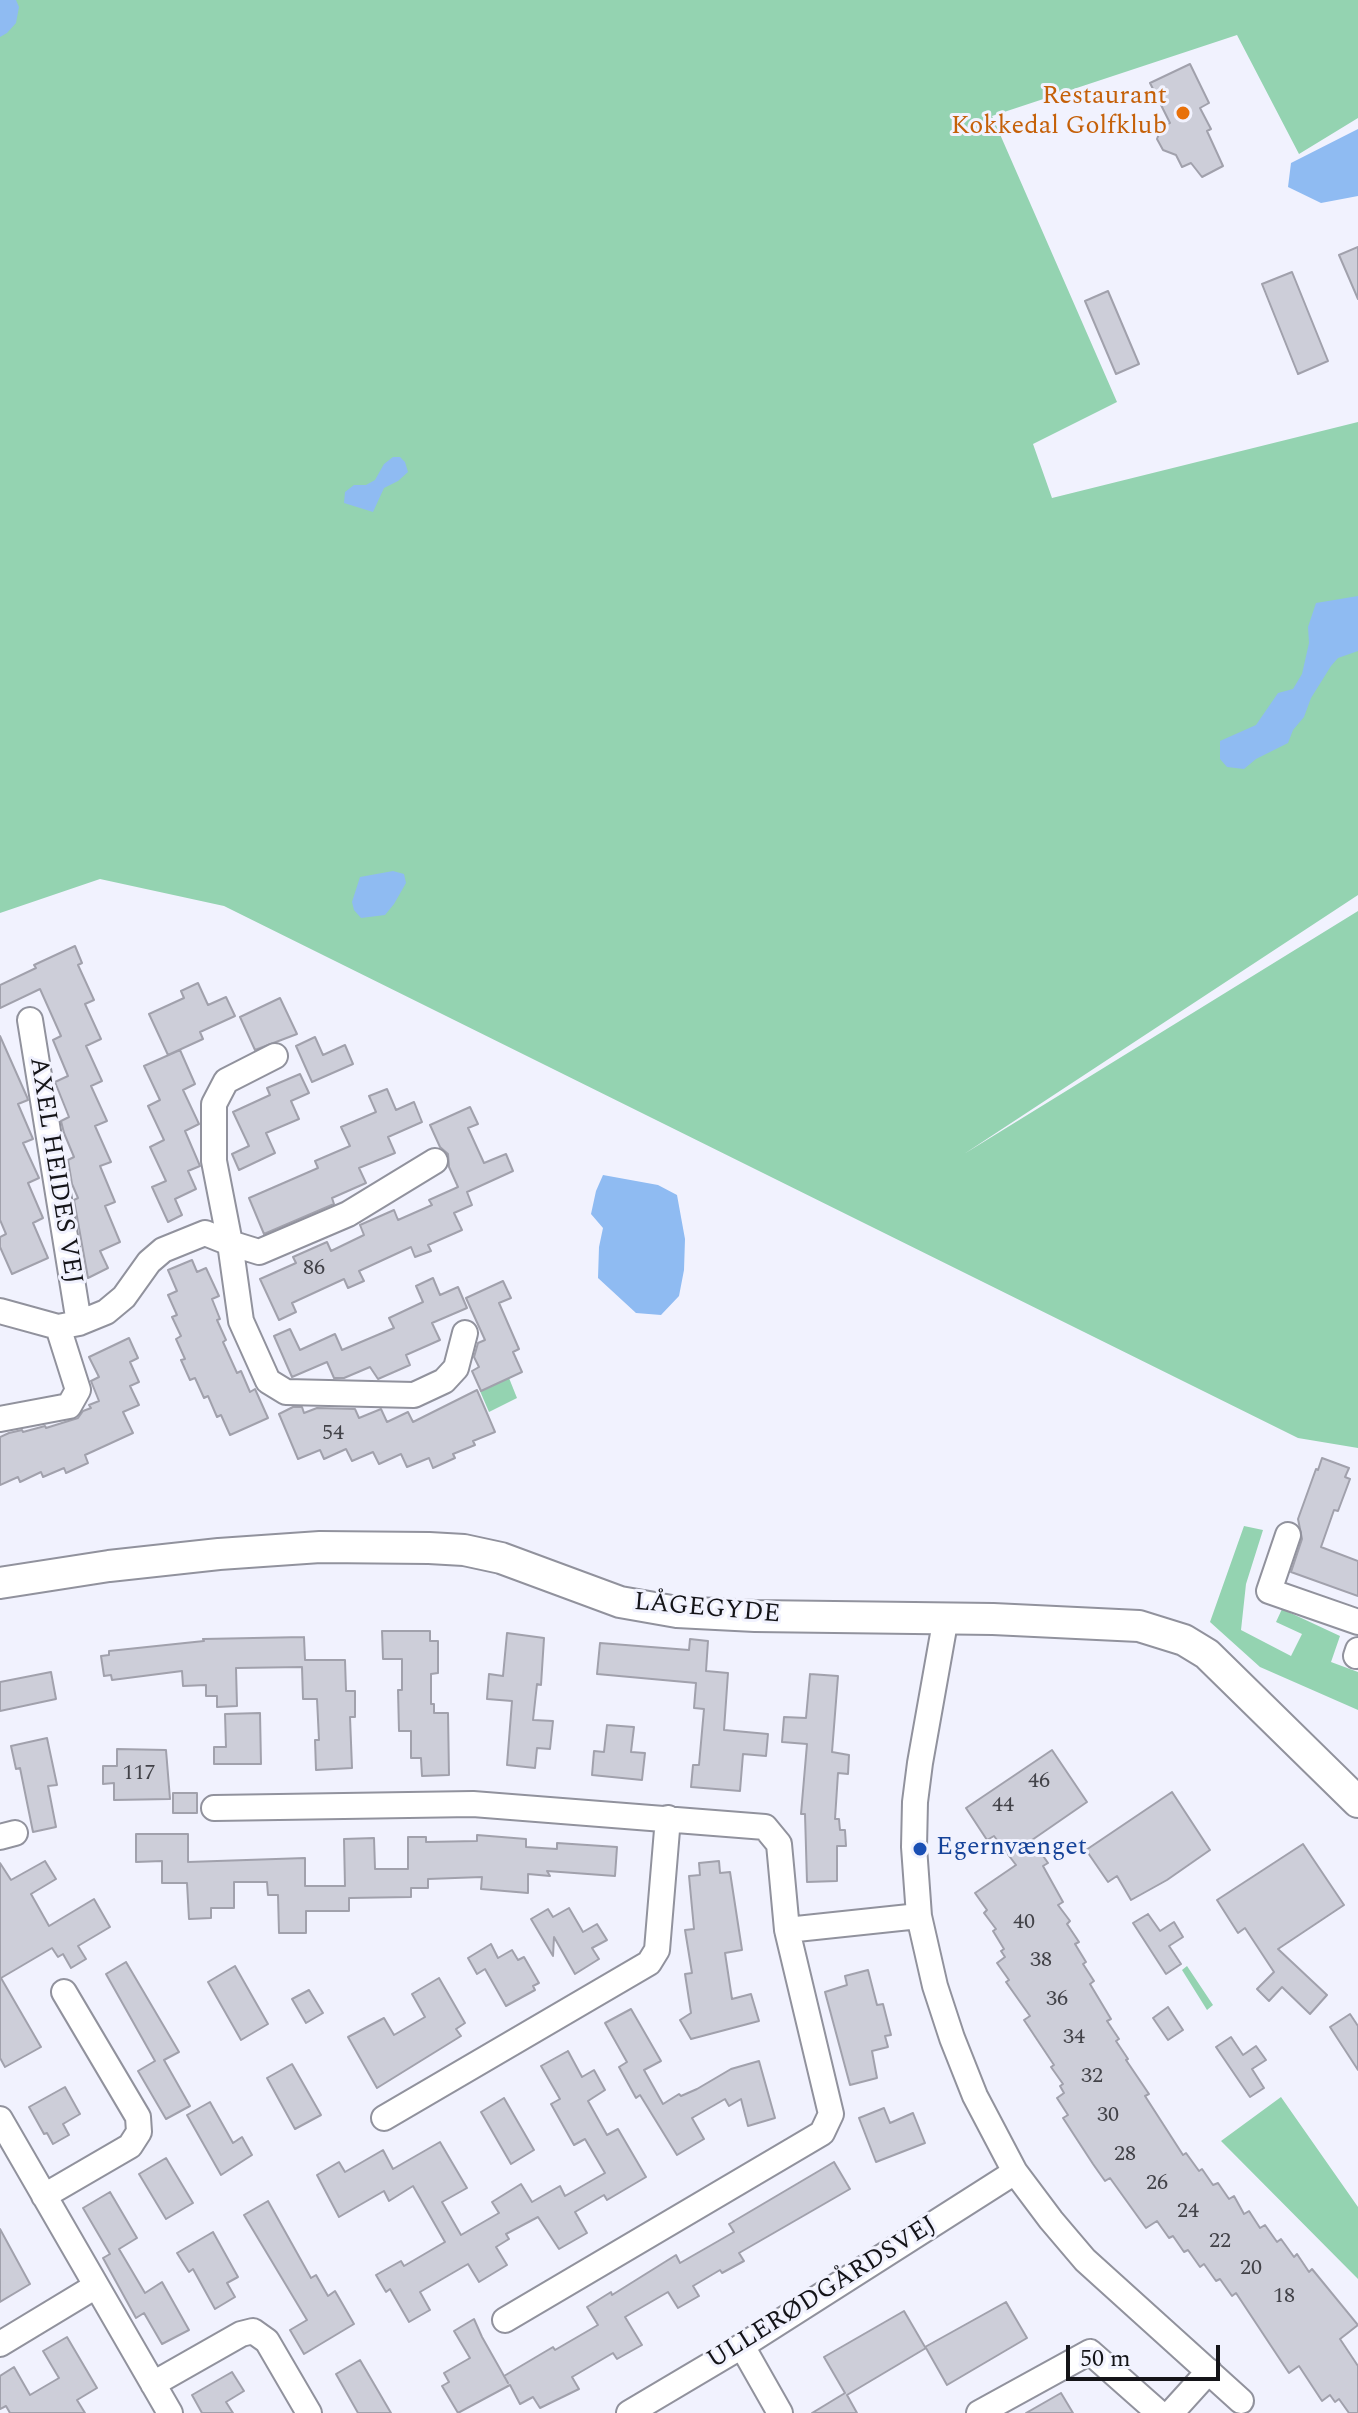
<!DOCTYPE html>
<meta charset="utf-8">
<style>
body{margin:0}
#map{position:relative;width:1358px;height:2413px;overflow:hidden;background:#f1f2fe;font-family:Spectral,serif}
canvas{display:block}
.scale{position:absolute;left:1066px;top:2345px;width:154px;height:36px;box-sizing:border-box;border:4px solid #141418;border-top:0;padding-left:10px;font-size:24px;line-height:28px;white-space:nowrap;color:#141418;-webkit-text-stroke:6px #f1f2fe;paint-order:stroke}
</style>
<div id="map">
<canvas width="1358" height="2413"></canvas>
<div class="scale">50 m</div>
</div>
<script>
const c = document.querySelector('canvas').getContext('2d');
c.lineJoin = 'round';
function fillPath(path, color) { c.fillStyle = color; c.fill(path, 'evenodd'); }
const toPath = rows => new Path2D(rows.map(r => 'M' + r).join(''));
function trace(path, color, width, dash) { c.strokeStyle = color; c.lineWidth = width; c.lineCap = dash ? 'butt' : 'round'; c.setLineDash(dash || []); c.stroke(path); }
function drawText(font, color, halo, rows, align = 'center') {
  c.font = font + ' Spectral,serif'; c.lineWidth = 6; c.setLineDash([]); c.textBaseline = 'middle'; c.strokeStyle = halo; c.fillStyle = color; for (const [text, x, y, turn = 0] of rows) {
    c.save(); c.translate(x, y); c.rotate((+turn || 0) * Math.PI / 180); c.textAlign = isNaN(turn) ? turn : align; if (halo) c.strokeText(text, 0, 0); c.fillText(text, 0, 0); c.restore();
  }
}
fillPath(toPath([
 [0,0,1358,0,1358,118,1299,154,1237,35,992,116,1117,402,1033,444,1052,498,1358,422,1358,895,964,1154,1358,911,1358,1448,1298,1438,224,906,100,879,0,913],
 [509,1378,517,1398,489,1412,480,1391],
 [1244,1526,1263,1530,1246,1584,1241,1630,1291,1656,1302,1634,1276,1622,1282,1609,1340,1636,1331,1662,1358,1672,1358,1710,1260,1667,1210,1622],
 [1187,1966,1213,2005,1207,2010,1182,1970],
 [1281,2097,1358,2207,1358,2279,1221,2141]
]), '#94d3b1');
fillPath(toPath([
 [0,0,16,0,19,7,16,23,7,33,0,37],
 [1358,129,1358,196,1321,203,1288,187,1291,163],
 [393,457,400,457,405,462,408,472,398,481,384,488,373,512,344,503,345,492,354,485,366,485,375,480,384,464],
 [1358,596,1358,651,1338,658,1331,666,1311,698,1304,717,1293,730,1288,743,1256,759,1244,769,1227,767,1220,759,1220,741,1256,725,1278,693,1293,689,1302,674,1309,643,1308,627,1316,603],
 [393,871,404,874,406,883,394,904,385,915,361,918,354,910,352,902,360,877],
 [603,1175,658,1185,677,1195,685,1239,684,1270,679,1296,661,1315,636,1313,598,1278,599,1247,603,1228,591,1214,596,1191]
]), '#8fbbf2');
const building = toPath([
 [1190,64,1209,103,1200,108,1211,129,1207,131,1223,166,1202,177,1191,163,1182,167,1176,155,1163,150,1157,139,1161,128,1170,123,1150,83,1190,64],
 [1358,247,1358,299,1339,255,1358,247],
 [1292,272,1328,361,1298,374,1262,284,1292,272],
 [1108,291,1139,364,1116,374,1085,301,1108,291],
 [75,946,82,963,78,965,94,1000,85,1004,101,1039,86,1046,102,1081,91,1086,107,1121,95,1126,111,1162,100,1166,115,1202,105,1206,120,1242,100,1251,108,1268,88,1278,74,1200,78,1198,72,1184,68,1160,74,1157,64,1133,61,1121,69,1117,55,1082,68,1076,53,1040,61,1036,40,989,0,1008,0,985,36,968,34,965,75,946],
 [198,983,208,1005,226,997,235,1016,200,1032,203,1039,168,1055,149,1014,184,998,181,991,198,983],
 [280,998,297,1034,255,1050,240,1017,280,998],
 [0,1036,27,1097,28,1100,18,1104,33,1139,23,1143,39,1178,28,1183,43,1218,33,1223,48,1258,12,1274,0,1247,0,1237,6,1234,0,1220,0,1036],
 [315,1037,323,1055,345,1045,353,1064,312,1082,296,1046,315,1037],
 [180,1050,195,1084,183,1090,199,1124,185,1131,200,1166,188,1171,196,1189,175,1199,182,1215,168,1222,152,1187,166,1181,150,1147,164,1140,148,1106,160,1100,144,1066,180,1050],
 [300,1074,309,1093,291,1101,299,1119,266,1133,275,1153,239,1170,232,1154,249,1146,233,1112,270,1095,267,1088,300,1074],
 [387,1089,396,1110,414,1102,422,1122,388,1137,395,1153,359,1168,366,1183,332,1198,334,1204,264,1234,249,1198,318,1168,315,1161,350,1146,341,1127,376,1112,369,1096,387,1089],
 [470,1107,478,1124,468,1128,484,1163,506,1154,513,1171,467,1192,472,1205,454,1213,462,1230,428,1245,431,1251,415,1257,411,1247,359,1271,364,1281,348,1288,344,1279,292,1303,296,1312,279,1320,260,1279,296,1263,293,1257,327,1242,331,1251,364,1235,360,1225,394,1210,398,1220,432,1205,429,1200,458,1187,449,1167,448,1154,440,1147,430,1125,470,1107],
 [192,1260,197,1272,206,1268,219,1296,212,1299,220,1319,217,1320,226,1340,223,1342,237,1373,241,1371,250,1392,255,1389,268,1418,230,1435,221,1415,217,1417,208,1396,204,1398,195,1378,190,1380,181,1360,185,1359,176,1339,181,1336,172,1317,177,1315,168,1295,177,1291,168,1270,192,1260],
 [433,1278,440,1295,458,1287,467,1308,432,1323,440,1340,406,1355,410,1365,378,1379,370,1367,344,1378,334,1378,327,1362,292,1377,274,1336,290,1329,300,1350,335,1334,342,1350,394,1328,389,1318,423,1302,416,1286,433,1278],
 [503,1281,511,1298,499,1303,519,1349,513,1352,522,1372,481,1391,472,1371,479,1367,474,1357,478,1343,485,1340,466,1298,503,1281],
 [129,1338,138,1358,130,1362,139,1382,130,1386,139,1405,123,1412,133,1433,85,1455,88,1463,66,1473,64,1468,43,1477,41,1472,20,1482,18,1477,0,1485,0,1437,9,1433,22,1430,23,1432,45,1426,46,1428,78,1418,83,1411,91,1408,89,1405,99,1401,91,1381,99,1377,89,1357,129,1338],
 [477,1390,495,1432,473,1441,475,1445,453,1454,455,1458,433,1468,429,1458,407,1467,401,1454,379,1464,373,1452,352,1461,346,1449,324,1459,320,1450,298,1459,279,1414,293,1407,302,1407,304,1413,317,1408,355,1409,359,1418,381,1409,387,1422,408,1412,413,1422,477,1390],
 [1322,1458,1349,1468,1345,1477,1350,1479,1338,1511,1334,1510,1321,1547,1358,1561,1358,1596,1291,1572,1302,1539,1298,1519,1316,1469,1318,1470,1322,1458],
 [382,1631,430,1631,430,1641,438,1641,438,1673,431,1674,431,1704,434,1704,434,1713,448,1713,449,1775,422,1776,421,1758,411,1758,411,1731,399,1731,398,1690,402,1690,402,1659,383,1659,382,1631],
 [507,1633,544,1638,541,1685,537,1684,533,1720,553,1721,550,1749,537,1748,535,1768,507,1765,512,1701,487,1699,489,1674,503,1676,507,1633],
 [304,1637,305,1660,345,1660,346,1691,355,1691,355,1717,350,1717,352,1768,316,1770,315,1740,319,1740,317,1699,303,1699,302,1667,236,1668,237,1706,217,1707,217,1696,206,1696,206,1685,183,1686,182,1671,112,1680,111,1675,104,1676,101,1656,109,1655,109,1651,204,1641,203,1639,304,1637],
 [690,1639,708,1641,706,1671,728,1673,724,1730,768,1734,766,1756,743,1754,740,1791,691,1787,693,1765,699,1765,704,1709,694,1708,696,1683,597,1674,600,1643,689,1650,690,1639],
 [51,1672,56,1699,0,1711,0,1682,51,1672],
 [810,1674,838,1676,832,1752,849,1755,848,1774,838,1773,835,1819,839,1819,840,1830,845,1830,846,1846,837,1846,837,1881,807,1882,805,1814,801,1814,807,1744,782,1742,784,1717,806,1718,810,1674],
 [260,1713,261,1764,214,1764,214,1747,226,1747,225,1714,260,1713],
 [607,1725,634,1727,631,1752,645,1753,642,1780,592,1775,594,1751,604,1752,607,1725],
 [47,1738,57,1785,48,1786,56,1827,33,1832,20,1768,16,1769,11,1746,47,1738],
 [117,1749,166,1750,170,1799,114,1800,114,1783,103,1784,103,1766,117,1766,117,1749],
 [1052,1750,1087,1802,1032,1840,1048,1863,1043,1866,1063,1902,1058,1905,1070,1921,1067,1924,1079,1942,1075,1944,1086,1962,1083,1964,1094,1981,1090,1984,1111,2019,1107,2021,1119,2039,1116,2041,1128,2059,1126,2060,1149,2094,1145,2096,1183,2155,1186,2153,1199,2171,1202,2169,1213,2185,1218,2183,1229,2199,1234,2196,1244,2214,1249,2211,1260,2228,1265,2225,1277,2242,1281,2239,1294,2257,1297,2254,1309,2272,1312,2269,1358,2325,1340,2339,1358,2366,1358,2413,1349,2413,1339,2399,1335,2402,1330,2395,1322,2401,1299,2366,1289,2373,1236,2293,1232,2296,1220,2279,1216,2281,1204,2264,1200,2267,1188,2250,1184,2252,1173,2236,1169,2238,1157,2221,1146,2228,1110,2178,1105,2181,1093,2164,1063,2118,1068,2115,1057,2098,1064,2093,1060,2086,1063,2084,1051,2067,1054,2065,1024,2020,1030,2016,1006,1982,1009,1980,997,1963,1005,1957,1001,1951,1004,1949,993,1931,996,1929,984,1913,987,1910,975,1893,1016,1865,994,1836,987,1840,966,1808,1052,1750],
 [1172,1792,1210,1850,1167,1880,1131,1900,1117,1876,1108,1882,1086,1850,1172,1792],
 [173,1793,197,1793,197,1813,173,1813,173,1793],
 [136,1834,188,1834,188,1862,305,1858,305,1886,345,1886,344,1839,374,1838,375,1869,408,1869,408,1837,426,1837,426,1842,477,1841,477,1835,526,1839,526,1847,557,1849,557,1843,617,1847,615,1876,547,1871,550,1876,528,1874,528,1893,481,1889,482,1877,428,1879,428,1888,411,1888,411,1897,349,1898,349,1911,306,1911,306,1933,279,1933,278,1895,268,1895,267,1882,234,1882,234,1908,211,1908,211,1918,189,1919,187,1883,162,1883,162,1861,136,1862,136,1834],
 [1303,1844,1344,1905,1278,1949,1327,1995,1310,2014,1282,1987,1269,2001,1257,1989,1274,1972,1245,1928,1238,1933,1217,1900,1303,1844],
 [45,1861,56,1879,31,1894,49,1926,94,1899,110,1927,78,1946,86,1959,71,1968,63,1954,58,1957,52,1948,1,1978,41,2047,5,2067,0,2058,0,1863,11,1880,45,1861],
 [719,1861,720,1873,730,1872,742,1950,725,1953,732,1999,751,1994,759,2021,691,2039,680,2020,691,2013,685,1974,692,1973,685,1930,694,1929,689,1876,700,1875,699,1863,719,1861],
 [569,1908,583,1932,597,1924,607,1940,592,1948,599,1959,575,1974,554,1937,553,1956,531,1919,548,1909,553,1917,569,1908],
 [1148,1914,1160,1931,1174,1922,1183,1937,1169,1946,1181,1964,1166,1974,1133,1923,1148,1914],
 [491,1944,498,1958,512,1950,518,1960,524,1957,539,1983,533,1986,535,1990,506,2006,485,1969,477,1974,468,1958,491,1944],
 [126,1962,179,2052,164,2060,190,2106,166,2119,138,2071,155,2061,106,1974,126,1962],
 [235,1966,268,2024,241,2040,208,1982,235,1966],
 [868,1970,877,2005,883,2004,891,2035,885,2036,888,2047,872,2051,877,2078,850,2085,825,1992,847,1985,845,1976,868,1970],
 [439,1978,465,2023,456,2029,461,2036,377,2088,348,2037,384,2018,394,2035,425,2017,412,1994,439,1978],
 [309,1990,323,2013,306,2023,292,1999,309,1990],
 [1168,2007,1183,2030,1168,2040,1153,2018,1168,2007],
 [631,2009,661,2061,644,2070,663,2104,679,2094,681,2096,697,2089,731,2069,759,2061,775,2118,748,2126,741,2099,729,2106,725,2099,692,2118,704,2139,677,2155,640,2095,636,2098,619,2067,627,2062,605,2023,631,2009],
 [1350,2014,1358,2026,1358,2070,1330,2027,1350,2014],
 [1231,2037,1243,2055,1256,2046,1266,2060,1252,2069,1264,2088,1250,2097,1216,2047,1231,2037],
 [568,2051,582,2077,594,2070,605,2090,588,2101,607,2135,618,2129,646,2177,607,2200,604,2195,575,2212,587,2233,559,2249,538,2217,506,2234,509,2239,496,2247,507,2265,479,2282,468,2264,420,2292,430,2310,409,2322,390,2289,386,2292,376,2275,401,2261,404,2266,445,2242,413,2186,389,2201,384,2191,339,2217,317,2175,339,2162,345,2172,383,2150,393,2169,440,2142,467,2188,442,2202,461,2235,499,2213,492,2202,521,2184,532,2202,560,2186,565,2196,605,2173,585,2139,574,2145,551,2104,560,2099,541,2066,568,2051],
 [292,2064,321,2115,295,2129,267,2078,292,2064],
 [65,2087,80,2114,63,2124,69,2135,53,2144,47,2133,44,2134,29,2107,65,2087],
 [504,2098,534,2150,511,2164,481,2112,504,2098],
 [210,2102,233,2143,242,2137,252,2155,221,2175,187,2115,210,2102],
 [884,2108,890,2123,913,2113,925,2143,876,2162,859,2118,884,2108],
 [166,2158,193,2203,166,2219,139,2174,166,2158],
 [834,2162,850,2189,739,2253,744,2261,722,2273,720,2270,693,2286,699,2296,678,2308,668,2292,625,2317,642,2345,617,2359,613,2353,572,2377,579,2389,540,2408,533,2397,520,2404,510,2385,458,2413,442,2386,449,2382,444,2373,470,2358,454,2331,474,2319,482,2337,508,2383,504,2376,553,2347,555,2350,598,2325,587,2307,611,2292,612,2295,676,2255,680,2263,734,2232,729,2224,834,2162],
 [110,2192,137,2238,119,2249,145,2293,162,2282,189,2330,162,2344,144,2313,136,2318,103,2258,110,2254,83,2208,110,2192],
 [268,2201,311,2278,316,2275,328,2296,335,2291,354,2324,304,2354,290,2330,307,2320,244,2215,268,2201],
 [0,2229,30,2284,0,2302,0,2229],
 [213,2232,238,2277,227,2283,235,2297,215,2309,193,2269,189,2272,177,2253,213,2232],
 [1006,2302,1027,2338,947,2385,926,2348,847,2395,857,2413,812,2413,845,2393,824,2357,904,2311,925,2347,1006,2302],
 [67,2337,97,2388,77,2400,85,2413,10,2413,6,2406,0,2409,0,2376,14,2367,30,2395,59,2378,43,2351,67,2337],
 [360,2360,391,2413,358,2413,336,2374,360,2360],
 [232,2372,244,2391,226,2402,233,2413,202,2413,192,2395,232,2372],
 [1061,2393,1073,2413,1026,2413,1061,2393]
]);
fillPath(building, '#cdced9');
trace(building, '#a1a1ac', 2);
const minor = toPath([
 [30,1020,79,1323],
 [275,1056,226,1081,214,1104,214,1161,230,1243,259,1252,348,1214,435,1161],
 [0,1311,58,1327,79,1323,106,1312,124,1297,149,1262,163,1250,205,1233,230,1243,241,1321,268,1381,286,1392,414,1395,444,1381,456,1368,465,1333],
 [0,1419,69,1406,78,1390,58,1327],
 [1288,1535,1269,1591,1358,1622],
 [946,1617,920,1763,915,1802,914,1847,919,1916,935,1986,952,2038,975,2096,1015,2172,1051,2220,1085,2260,1241,2401],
 [1356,1656,1358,1650],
 [214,1808,473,1804,765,1827,779,1844,787,1930],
 [0,1837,15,1833],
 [384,2118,649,1963,657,1950,668,1818],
 [0,2119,170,2413],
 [44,2196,130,2146,139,2132,138,2117,64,1992],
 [505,2320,822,2133,831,2114,787,1930,919,1916],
 [0,2344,96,2286],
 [742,2346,780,2413],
 [153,2384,241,2334,253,2331,267,2341,309,2413],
 [629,2413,742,2346,1015,2172],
 [979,2413,1090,2352,1159,2413],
 [1171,2413,1209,2371]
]);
const tertiary = toPath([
 [0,1583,109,1566,219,1554,320,1547,429,1548,464,1550,501,1558,620,1602,677,1612,755,1616,993,1619,1139,1626,1184,1640,1207,1654,1358,1802]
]);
trace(minor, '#91929d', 28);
trace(tertiary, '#91929d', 34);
trace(minor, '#fff', 24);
trace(tertiary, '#fff', 30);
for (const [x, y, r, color] of [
 [1183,113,8,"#e8710a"],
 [920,1849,8,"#1a4fb4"]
]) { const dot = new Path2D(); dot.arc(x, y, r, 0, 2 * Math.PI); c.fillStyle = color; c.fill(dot); trace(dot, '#f1f2fe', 3); }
drawText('22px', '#424248', null, [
 ["86",314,1270],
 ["54",333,1435],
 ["117",139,1775],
 ["46",1039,1783],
 ["44",1003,1807],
 ["40",1024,1924],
 ["38",1041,1962],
 ["36",1057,2001],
 ["34",1074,2039],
 ["32",1092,2078],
 ["30",1108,2117],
 ["28",1125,2156],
 ["26",1157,2185],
 ["24",1188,2213],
 ["22",1220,2243],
 ["20",1251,2270],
 ["18",1284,2298]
]);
drawText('26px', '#c56008', '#f1f2fe', [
 ["Restaurant",1167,98],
 ["Kokkedal Golfklub",1167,128]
], 'right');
drawText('26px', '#141418', '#f1f2fe', [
 ["AXEL HEIDES VEJ",54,1171,81],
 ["LÅGEGYDE",707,1610,5],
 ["ULLERØDGÅRDSVEJ",823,2294,-32]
]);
drawText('26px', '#164399', '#f1f2fe', [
 ["Egernvænget",936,1849]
], 'left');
</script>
